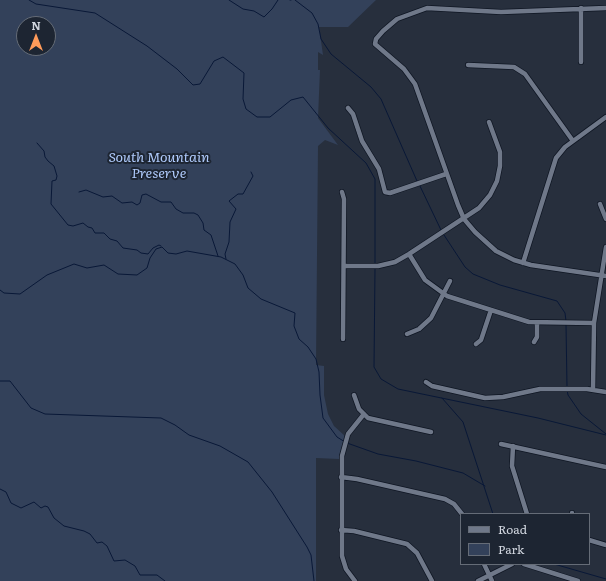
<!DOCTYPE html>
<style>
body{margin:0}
#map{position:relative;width:606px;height:581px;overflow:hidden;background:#272f3d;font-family:Literata,serif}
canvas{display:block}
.legend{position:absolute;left:460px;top:513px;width:130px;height:52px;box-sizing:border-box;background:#1d2532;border:1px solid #656c77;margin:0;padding:5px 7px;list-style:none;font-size:12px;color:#d1d6df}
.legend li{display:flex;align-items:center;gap:8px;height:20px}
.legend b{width:20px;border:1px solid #656c77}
.north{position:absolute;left:16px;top:16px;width:40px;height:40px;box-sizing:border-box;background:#1d2532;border:1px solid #656c77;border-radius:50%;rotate:0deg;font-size:11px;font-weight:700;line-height:16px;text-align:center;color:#d1d6df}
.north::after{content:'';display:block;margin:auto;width:14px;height:18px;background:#ff9b5a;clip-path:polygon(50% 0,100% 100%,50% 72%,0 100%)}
</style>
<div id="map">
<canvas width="606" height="581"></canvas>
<ul class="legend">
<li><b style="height:5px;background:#6f7889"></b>Road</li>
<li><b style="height:11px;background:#33415a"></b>Park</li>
</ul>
<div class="north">N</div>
</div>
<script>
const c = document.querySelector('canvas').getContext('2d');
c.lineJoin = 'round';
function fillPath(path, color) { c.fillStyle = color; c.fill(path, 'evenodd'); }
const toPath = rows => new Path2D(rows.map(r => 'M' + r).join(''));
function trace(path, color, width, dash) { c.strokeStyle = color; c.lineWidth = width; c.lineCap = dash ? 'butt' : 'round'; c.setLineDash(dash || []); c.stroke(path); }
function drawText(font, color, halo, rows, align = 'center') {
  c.font = font + ' Literata,serif'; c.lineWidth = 4; c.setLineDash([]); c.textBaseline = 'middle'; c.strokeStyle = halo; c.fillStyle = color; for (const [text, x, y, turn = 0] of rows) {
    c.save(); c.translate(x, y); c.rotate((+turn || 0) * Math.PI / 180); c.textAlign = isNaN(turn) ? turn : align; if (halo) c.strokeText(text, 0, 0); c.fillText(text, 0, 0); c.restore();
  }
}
fillPath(toPath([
 [0,0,376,0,348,27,319,27,323,55,318,52,318,70,320,70,318,118,338,145,325,140,318,146,316,365,324,366,324,395,328,414,334,426,345,436,339,459,316,458,316,581,0,581],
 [24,24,48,24,48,48,24,48]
]), '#33415a');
trace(toPath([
 [29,0,36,4,95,13,147,46,177,69,193,85,200,84,214,61,223,57,244,73,243,99,246,109,257,117,270,117,291,100,303,97,328,128,366,163,375,179,375,263],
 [229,0,243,9,254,11,264,17,272,9,278,0],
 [290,0,291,0],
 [295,0,312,13,318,24,321,39,331,54,371,87,381,99,417,181],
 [37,143,44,151,45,157,48,161,54,166,57,176,56,180,52,181,51,204,68,225,73,226,83,223,88,227,92,228,95,233,104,233,110,239,117,241,123,248,137,250,141,253,148,254,153,248,159,245,161,246],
 [419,184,441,230],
 [79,192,86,190,103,197,112,196,122,203,132,202,137,205,140,203,142,195,146,194,161,202,171,202,176,209,183,213,194,213,198,215,203,223,204,230,211,235,218,256],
 [444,235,465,267,473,274,500,285,557,301,565,313,566,321],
 [226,259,225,254,229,242,230,222,236,209,229,201,238,194,243,194,253,176,251,172],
 [375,269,374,367,381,379,398,389,538,418,606,435],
 [0,290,4,293,20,294,47,275,74,264,87,268,104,265,118,274,137,275,147,268,150,258,156,249,162,247,168,253,176,254,187,251,221,257,235,264,243,275,248,288,261,299,295,313,294,326,299,339,308,347,316,359,319,372,320,395,323,418,337,437,345,442],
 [566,324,567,387],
 [0,381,10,381,31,408,45,414,161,418,175,425,189,435,220,446,248,462,272,492,307,547,311,555,314,581],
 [567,390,568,395,581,414,606,434],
 [442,398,463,422,493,514],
 [347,443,378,454,416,461,463,473,485,486],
 [0,489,6,492,11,503,21,508,34,502,41,508,45,506,48,507,54,518,64,526,84,531,90,534,97,543,102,542,107,546,114,561,125,560,135,566,140,575,157,575,165,581],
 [554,564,606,579]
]), '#091837', 1);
const minor = toPath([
 [581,8,581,62],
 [606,8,501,12,427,8,397,19,383,31,376,39,375,44,404,69,415,84,458,205,464,219,475,232,496,251,514,260,531,265,606,276],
 [468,65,514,67,525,74,573,141],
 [348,108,353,114,362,141,379,169,385,192,390,193,446,174],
 [342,192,344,199,343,339],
 [600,204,606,219],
 [409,254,425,280,447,296,529,322,594,323],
 [523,263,556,158,565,147,606,117],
 [344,266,378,266,395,262,409,254,479,208,490,195,497,181,500,166,500,152,489,122],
 [407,334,419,329,431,318,450,281],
 [534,342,537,337,537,323],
 [476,344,481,340,491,310],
 [426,382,432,386,485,398,503,397,540,389,587,389,606,392],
 [593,390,594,323,606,247],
 [354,395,359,409,368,418,431,432],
 [501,444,606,467],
 [513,446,512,466,527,514],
 [341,477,357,479,445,499,454,504,462,514],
 [572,514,572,513],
 [341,530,354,531,407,544,417,553,432,581],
 [589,540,606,545],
 [484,564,492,581],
 [524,564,578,581],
 [355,581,346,569,342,556,342,456,348,434,364,414],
 [478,581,512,564]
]);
trace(minor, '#0f1623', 6);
trace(minor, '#6f7889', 4.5);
drawText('italic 14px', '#afcafb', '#1d2532', [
 ["South Mountain",159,158],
 ["Preserve",159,174]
]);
</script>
